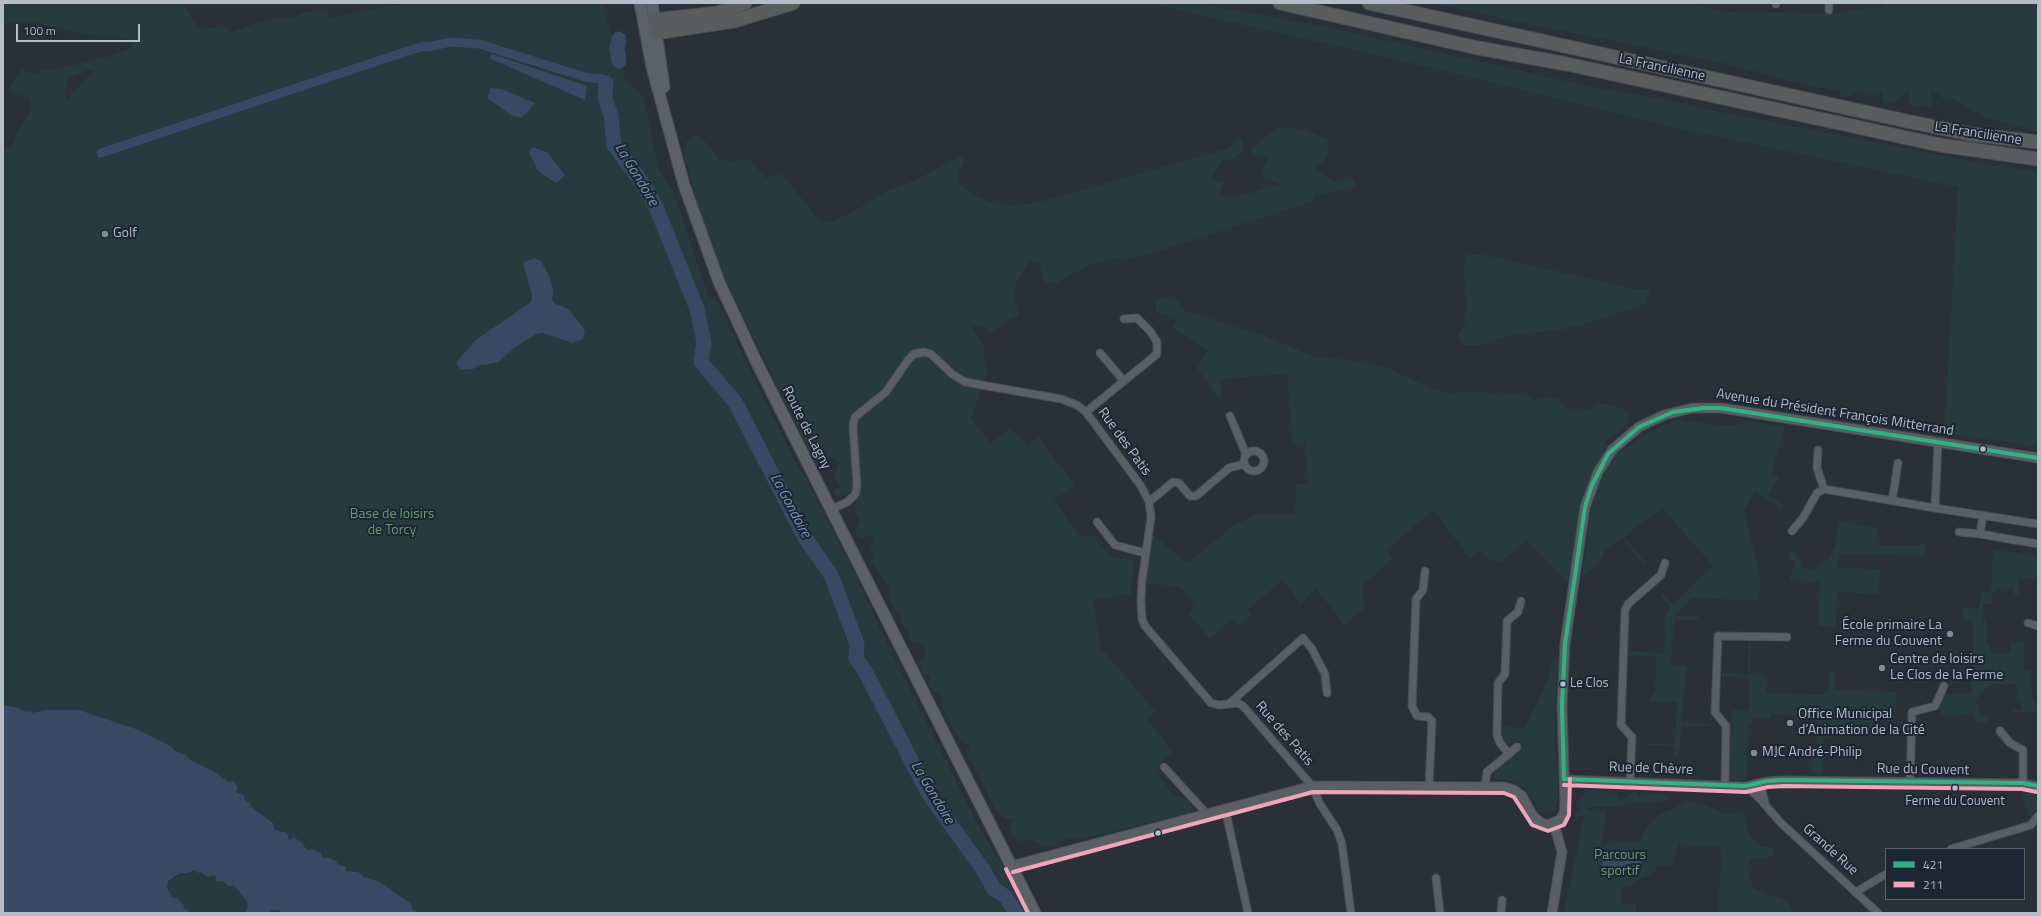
<!DOCTYPE html>
<meta charset="utf-8">
<style>
body{margin:0}
#map{position:relative;width:2041px;height:916px;overflow:hidden;background:#2a3038;font-family:"Titillium Web",sans-serif}
canvas{display:block}
.frame{position:absolute;inset:0;border:4px solid #b4bcc9;pointer-events:none}
.legend{position:absolute;left:1885px;top:848px;width:140px;height:52px;box-sizing:border-box;background:#1d2633;border:1px solid #59626f;margin:0;padding:5px 7px;list-style:none;font-size:12px;color:#b4bcc9}
.legend li{display:flex;align-items:center;gap:8px;height:20px}
.legend b{width:20px;border:1px solid #59626f}
.scale{position:absolute;left:16px;top:24px;width:124px;height:18px;box-sizing:border-box;border:2px solid #b4bcc9;border-top:0;padding-left:5px;font-size:12px;line-height:14px;white-space:nowrap;color:#b4bcc9;-webkit-text-stroke:3px #1d2633;paint-order:stroke}
</style>
<div id="map">
<canvas width="2041" height="916"></canvas>
<div class="frame"></div>
<ul class="legend">
<li><b style="height:5px;background:#2db484"></b>421</li>
<li><b style="height:5px;background:#f3a4ba"></b>211</li>
</ul>
<div class="scale">100 m</div>
</div>
<script>
const c = document.querySelector('canvas').getContext('2d');
c.lineJoin = 'round';
function fillPath(path, color) { c.fillStyle = color; c.fill(path, 'evenodd'); }
const toPath = rows => new Path2D(rows.map(r => 'M' + r).join(''));
function trace(path, color, width, dash) { c.strokeStyle = color; c.lineWidth = width; c.lineCap = dash ? 'butt' : 'round'; c.setLineDash(dash || []); c.stroke(path); }
function drawText(font, color, halo, rows, align = 'center') {
  c.font = font + ' "Titillium Web",sans-serif'; c.lineWidth = 4; c.setLineDash([]); c.textBaseline = 'middle'; c.strokeStyle = halo; c.fillStyle = color; for (const [text, x, y, turn = 0] of rows) {
    c.save(); c.translate(x, y); c.rotate((+turn || 0) * Math.PI / 180); c.textAlign = isNaN(turn) ? turn : align; if (halo) c.strokeText(text, 0, 0); c.fillText(text, 0, 0); c.restore();
  }
}
fillPath(toPath([
 [3,3,183,3,191,15,192,20,202,30,206,28,223,27,232,32,254,24,279,18,292,18,306,12,327,11,329,13,326,18,409,3,602,3,625,80,644,98,658,168,672,189,708,296,717,301,798,468,803,472,856,576,882,633,979,827,1001,863,1026,913,3,913,3,152,12,147,18,130,31,110,31,100,27,96,16,95,11,92,10,87,17,74,23,69,30,73,38,74,39,70,59,69,107,57,130,48,133,41,114,35,104,36,92,35,27,21,6,23,3,22],
 [87,70,94,70,66,100,67,82,71,77],
 [1147,3,1196,3,1341,30,1596,88,1664,99,1696,107,1990,165,2038,171,2038,447,1946,433,1945,425,1958,187,1681,129,1403,61],
 [1434,3,1689,3,1725,12,1836,13,1885,6,1885,3,2038,3,2038,132,1985,117,1953,99,1945,100,1931,89,1933,105,1928,107,1923,105,1915,108,1910,103,1908,89,1896,102,1883,103,1882,91,1874,94,1858,91,1847,97,1842,96,1839,90,1825,89,1727,64,1519,22],
 [1277,127,1303,129,1327,139,1329,151,1325,160,1315,169,1333,181,1353,179,1357,187,1315,195,1313,201,1169,248,1123,260,1112,258,1089,265,1056,283,1044,282,1041,263,1030,260,1016,284,1015,300,1019,316,1010,319,989,333,983,325,971,327,985,348,983,356,988,371,971,418,990,443,1011,428,1027,446,1039,437,1075,486,1054,500,1080,536,1093,535,1103,548,1113,557,1134,560,1131,594,1093,600,1100,647,1155,711,1147,719,1173,752,1162,761,1160,767,1155,771,1174,795,1189,801,1191,807,1189,813,1079,840,1069,837,1054,845,1045,846,1031,840,1021,842,1013,836,1009,827,1014,820,1004,818,995,809,966,752,971,746,959,739,941,706,943,698,939,692,934,692,929,682,931,675,924,675,919,663,925,655,925,649,920,644,910,641,909,631,902,624,901,615,895,610,888,595,890,588,870,560,874,557,870,546,874,538,869,535,864,538,859,538,855,532,860,520,854,510,857,501,851,490,845,495,835,496,833,491,840,487,834,475,840,463,831,456,824,463,818,465,814,460,745,320,725,279,697,204,685,157,686,142,695,135,703,139,719,159,731,162,749,159,766,178,780,174,790,183,819,221,831,222,858,209,885,192,916,180,960,156,965,160,959,172,959,183,974,195,990,202,1008,205,1029,204,1055,198,1229,148,1233,142,1243,138,1242,151,1235,159,1222,161,1211,179,1225,182,1219,193,1230,197,1252,193,1264,188,1282,185,1264,179,1262,174,1264,166,1270,157,1251,155,1252,148],
 [1466,255,1485,255,1634,289,1648,289,1650,292,1646,304,1585,324,1560,330,1510,335,1481,345,1464,345,1458,336,1465,323,1467,307,1463,267],
 [1167,298,1177,300,1186,311,1265,336,1315,357,1340,359,1386,367,1428,387,1451,393,1480,391,1502,396,1513,393,1524,395,1534,400,1544,397,1558,399,1569,411,1577,412,1590,409,1596,404,1607,404,1622,408,1629,415,1628,424,1609,438,1605,443,1613,449,1592,485,1572,587,1526,540,1501,563,1490,560,1483,553,1478,552,1470,559,1434,510,1386,550,1392,559,1363,585,1364,609,1344,625,1316,588,1301,604,1283,580,1248,610,1252,615,1238,626,1231,618,1210,639,1188,614,1197,605,1181,588,1142,581,1149,531,1187,563,1234,525,1255,515,1295,513,1296,484,1308,484,1305,444,1293,445,1287,374,1220,379,1222,398,1215,394,1197,368,1208,350,1172,328,1178,317,1171,317,1156,312,1156,302,1158,299],
 [1677,420,1718,425,1739,425,1748,421,1783,427,1785,431,1771,474,1780,476,1768,496,1784,505,1781,509,1755,491,1744,510,1761,579,1759,601,1692,598,1676,615,1699,617,1699,620,1674,620,1671,665,1687,666,1681,722,1711,724,1711,726,1682,726,1679,756,1674,756,1675,746,1643,745,1643,743,1675,744,1677,702,1648,701,1655,691,1656,657,1626,655,1626,651,1664,653,1666,613,1671,608,1661,596,1663,594,1673,605,1713,566,1662,508,1624,537,1646,563,1644,565,1622,538,1606,550,1598,564,1582,577,1591,506,1608,464,1616,454,1637,440,1658,428],
 [1839,521,1878,528,1876,543,1878,545,1925,545,1925,556,1838,554,1838,568,1880,569,1879,594,1837,592,1836,627,1818,626,1820,582,1789,580,1796,561,1787,559,1792,550,1797,553,1795,556,1801,560,1802,568,1811,570,1821,565,1827,560,1835,547],
 [1993,549,2037,557,2038,551,2038,579,2018,579,2019,595,2014,595,2014,588,1999,589,1992,594,1993,604,1983,604,1982,612,1983,620,1986,620,1986,640,1994,654,2011,653,2011,643,2025,642,2024,670,2031,670,2032,699,2038,707,2038,713,2013,712,2013,710,2021,710,2021,701,2017,701,2016,684,1996,684,1989,686,1975,701,1979,709,1980,716,1989,716,1989,723,1976,723,1974,715,1940,716,1941,694,1971,694,1974,621,1963,620,1963,607,1979,608,1982,592,1991,592],
 [1749,640,1751,640,1750,675,1767,676,1766,693,1823,695,1829,687,1830,670,1834,670,1834,690,1897,692,1895,721,1890,721,1888,718,1877,719,1870,732,1864,736,1858,737,1845,731,1835,737,1824,738,1823,773,1811,773,1812,756,1817,755,1819,717,1771,714,1771,719,1752,718,1752,723,1749,723,1748,742,1747,742,1746,780,1731,780,1729,775,1732,710,1749,711,1750,681,1748,678,1722,676,1722,673,1748,675],
 [1555,654,1557,666,1555,720,1558,803,1554,811,1547,813,1539,810,1527,790,1512,781,1495,779,1494,773,1524,745,1518,740,1514,744,1503,743,1501,740,1500,726,1524,729,1548,680],
 [1594,790,1610,792,1616,794,1619,799,1625,799,1635,791,1639,796,1658,792,1670,797,1669,799,1657,802,1633,803,1615,807,1589,807,1586,809,1586,810,1606,812,1599,859,1602,848,1607,844,1619,842,1640,843,1647,826,1658,815,1686,802,1705,805,1726,814,1744,812,1746,828,1753,840,1762,847,1771,847,1776,854,1763,859,1750,858,1748,872,1754,889,1788,901,1793,913,1718,913,1722,846,1712,847,1679,844,1672,866,1657,865,1656,870,1650,875,1634,882,1633,885,1621,888,1621,904,1636,903,1636,913,1564,913,1584,816,1577,818,1575,816,1575,813,1579,808,1580,799,1584,794,1587,791],
 [2032,791,2038,792,2038,808,2031,820,2022,792]
]), '#273a3e');
fillPath(toPath([
 [492,54,587,86,585,100,489,58],
 [491,88,504,90,535,103,527,113,521,118,511,115,487,98],
 [532,147,547,152,565,175,557,183,543,175,537,169,529,152],
 [534,258,541,261,550,278,553,291,552,299,554,303,568,309,579,322,585,331,583,339,573,343,543,333,536,334,517,346,498,362,485,365,479,365,473,369,460,370,457,363,458,360,476,340,531,302,532,295,523,263],
 [3,705,15,707,27,712,30,711,32,713,45,710,79,710,136,729,172,747,175,751,186,755,190,760,217,773,223,779,226,779,227,782,233,781,238,787,236,792,245,796,244,799,251,804,251,807,273,823,275,830,287,833,289,840,294,837,302,843,307,850,312,849,321,853,323,858,326,857,336,861,338,865,346,867,346,871,358,872,364,877,380,882,411,904,413,910,419,913,296,913,294,912,282,913,279,910,272,910,267,913,245,913,248,907,247,902,234,885,229,886,222,881,217,882,215,875,207,877,201,872,198,873,194,870,188,873,180,873,168,881,167,888,173,898,178,898,184,906,184,909,187,909,190,913,3,913],
 [1614,857,1633,858,1642,862,1639,868,1627,872,1602,866,1603,858]
]), '#384963');
trace(toPath([
 [101,153,423,46,428,47,450,42,479,44,585,77,603,79,606,83]
]), '#384963', 9);
trace(toPath([
 [619,61,617,48,619,39],
 [606,83,605,98,611,116,614,145,643,184,656,207,697,309,704,342,701,362,735,402,804,536,831,575,857,644,856,658,865,671,928,793,984,871,994,889,1006,897,1016,913]
]), '#384963', 15);
const minor = toPath([
 [1776,4,1776,3],
 [1829,10,1829,3],
 [1100,353,1124,381],
 [1086,412,1157,354,1157,342,1150,331,1137,318,1124,319],
 [1230,416,1246,454],
 [1818,450,1817,468,1824,489],
 '1244 461a10 10 0 1 1 20 0a10 10 0 1 1-20 0Z',
 [1892,501,1898,463],
 [1149,502,1173,482,1179,483,1190,496,1196,496,1229,468,1244,464],
 [1935,508,2038,524],
 [830,510,847,502,854,496,856,492,857,486,853,426,855,417,886,392,908,360,914,354,924,352,931,354,952,374,965,382,1061,399,1077,405,1086,412,1141,486,1149,502,1151,517,1142,581,1141,602,1142,619,1145,626,1211,703,1219,705,1238,703,1243,706,1312,786,1320,804,1337,830,1342,844,1351,913],
 [1097,522,1115,545,1145,553],
 [1792,531,1803,518,1817,493,1824,489,1935,508,1938,443],
 [1959,532,1980,534,1983,515],
 [1980,534,2038,544],
 [1425,571,1423,590,1416,599,1412,706,1417,716,1428,717,1432,721,1429,786],
 [2028,623,2038,626],
 [1231,702,1303,638,1312,649,1325,674,1327,693],
 [2000,731,2010,743,2023,750,2023,783],
 [1509,754,1500,743,1497,735,1498,683,1505,674,1507,621,1518,612,1521,601],
 [1164,767,1206,813],
 [1564,779,1746,786,1767,781,1784,780,2023,783,2038,786],
 [1630,783,1632,737,1621,725,1625,610,1628,604,1661,575,1665,563],
 [1760,783,1765,803],
 [1910,783,1912,712,1935,706,1944,686],
 [1725,785,1726,726,1715,712,1718,636,1787,637],
 [1485,786,1487,772,1517,747],
 [1746,786,1761,800,1780,822,1878,913],
 [1225,808,1248,913],
 [1951,849,2031,825,2038,816],
 [1436,878,1440,913],
 [1856,892,1886,874],
 [1501,913,1502,900]
]);
const tertiary = toPath([
 [1011,866,1312,786,1505,787,1514,790,1522,796,1533,816,1540,822,1547,825,1560,820,1564,813,1565,804,1562,706,1565,644,1585,507,1598,472,1613,449,1639,427,1664,415,1692,408,1721,408,2038,458],
 [1552,913,1562,852,1554,824]
]);
const primary = toPath([
 [640,3,652,67,684,185,719,282,757,363,1035,913],
 [652,3,664,87]
]);
const motorway = toPath([
 [1280,3,1478,48,1567,64,1940,145,2038,159],
 [1369,3,1906,121,1970,134,2038,142],
 [654,20,718,13,745,3],
 [655,33,734,21,793,3]
]);
trace(minor, '#484c53', 9);
trace(tertiary, '#484c53', 11);
trace(primary, '#484c55', 13);
trace(motorway, '#474c53', 15);
trace(minor, '#5a5e66', 7);
trace(tertiary, '#5a5e66', 9);
trace(primary, '#5c6168', 11);
trace(motorway, '#5a5d60', 13);
trace(toPath([
 [1564,779,1562,706,1565,644,1585,507,1592,485,1608,454,1639,427,1673,412,1703,408,1721,408,2038,458],
 [1564,779,1746,786,1767,781,1784,780,2023,783,2038,786]
]), '#2db484', 4);
trace(toPath([
 [1564,785,1746,792,1768,787,1784,786,2022,789,2037,792],
 [1006,869,1028,913],
 [1013,872,1313,792,1504,793,1514,797,1532,825,1548,831,1564,825,1569,815,1570,779]
]), '#f3a4ba', 4);
for (const [x, y, r, color] of [
 [105,234,4,"#848b96"],
 [1983,449,3.5,"#b4bcc9"],
 [1950,634,4,"#848b96"],
 [1882,668,4,"#848b96"],
 [1563,684,3.5,"#b4bcc9"],
 [1790,723,4,"#848b96"],
 [1754,753,4,"#848b96"],
 [1955,788,3.5,"#b4bcc9"],
 [1158,833,3.5,"#b4bcc9"]
]) { const dot = new Path2D(); dot.arc(x, y, r, 0, 2 * Math.PI); c.fillStyle = color; c.fill(dot); trace(dot, '#1d2633', 1.5); }
drawText('13px', '#b4bcc9', '#1d2633', [
 ["Le Clos",1570,684],
 ["Ferme du Couvent",1955,802,"center"]
], 'left');
drawText('14px', '#b4bcc9', '#1d2633', [
 ["La Francilienne",1662,68,12],
 ["La Francilienne",1978,134,9],
 ["Avenue du Président François Mitterrand",1835,413,9],
 ["Route de Lagny",806,428,63],
 ["Rue des Patis",1124,442,54],
 ["Rue des Patis",1284,734,49],
 ["Rue de Chèvre",1651,769,2],
 ["Rue du Couvent",1923,770,1],
 ["Grande Rue",1830,850,42]
]);
drawText('14px', '#b4bcc9', '#1d2633', [
 ["Golf",113,234],
 ["École primaire La",1942,626,"right"],
 ["Ferme du Couvent",1942,642,"right"],
 ["Centre de loisirs",1890,660],
 ["Le Clos de la Ferme",1890,676],
 ["Office Municipal",1798,715],
 ["d’Animation de la Cité",1798,731],
 ["MJC André-Philip",1762,753]
], 'left');
drawText('14px', '#6b9a76', '#1d2633', [
 ["Base de loisirs",392,515],
 ["de Torcy",392,531],
 ["Parcours",1620,856],
 ["sportif",1620,872]
]);
drawText('italic 15px', '#7c92b1', '#1d2633', [
 ["La Gondoire",636,175,59],
 ["La Gondoire",790,506,62],
 ["La Gondoire",932,793,59]
]);
</script>
